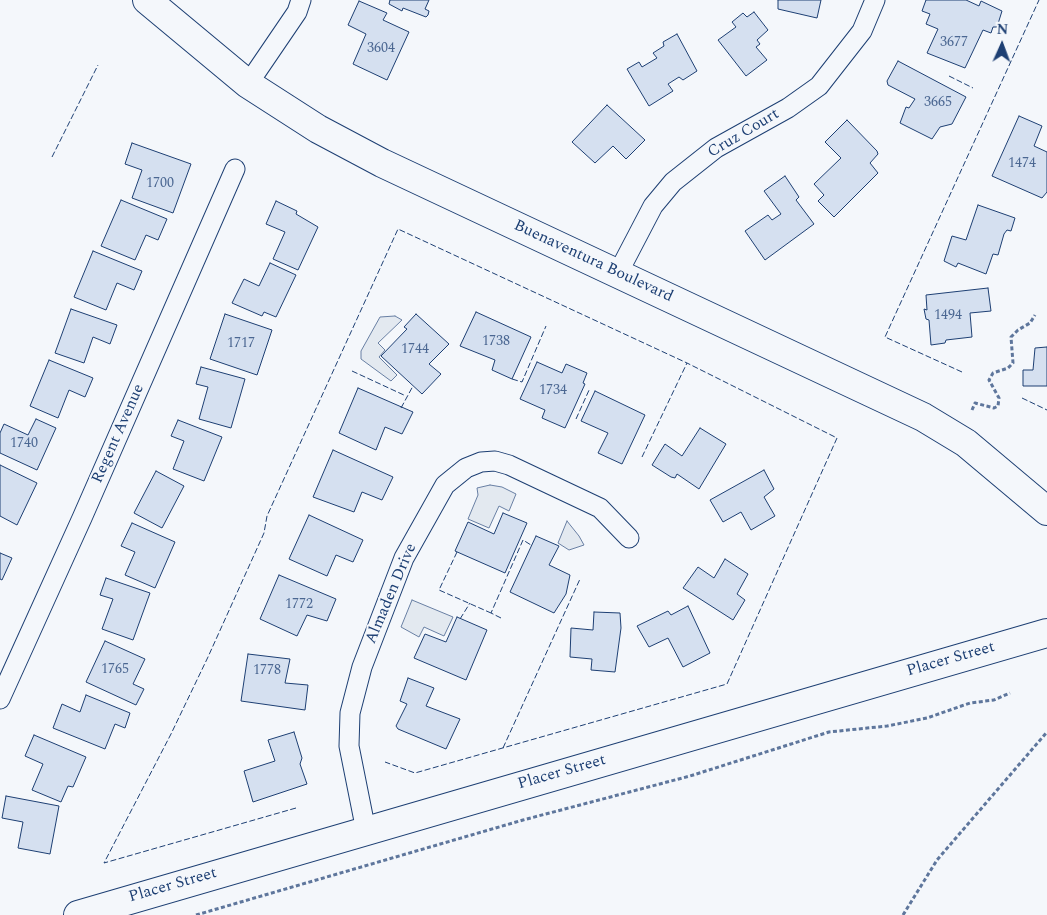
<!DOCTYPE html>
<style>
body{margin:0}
#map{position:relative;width:1047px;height:915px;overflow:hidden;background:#f4f7fb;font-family:Spectral,serif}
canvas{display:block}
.north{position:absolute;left:977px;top:20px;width:50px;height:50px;-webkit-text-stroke:4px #f4f7fb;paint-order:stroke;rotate:2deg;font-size:14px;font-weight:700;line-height:20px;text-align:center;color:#1d3f73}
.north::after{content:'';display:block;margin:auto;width:18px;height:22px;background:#1d3f73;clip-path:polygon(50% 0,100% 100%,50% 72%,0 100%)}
</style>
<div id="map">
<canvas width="1047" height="915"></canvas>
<div class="north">N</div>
</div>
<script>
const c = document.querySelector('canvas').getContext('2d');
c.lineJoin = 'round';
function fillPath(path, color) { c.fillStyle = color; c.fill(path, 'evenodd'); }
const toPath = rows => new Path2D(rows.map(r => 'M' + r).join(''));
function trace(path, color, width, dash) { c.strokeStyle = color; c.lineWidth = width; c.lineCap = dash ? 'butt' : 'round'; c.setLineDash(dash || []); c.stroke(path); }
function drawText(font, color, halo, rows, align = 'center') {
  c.font = font + ' Spectral,serif'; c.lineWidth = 4; c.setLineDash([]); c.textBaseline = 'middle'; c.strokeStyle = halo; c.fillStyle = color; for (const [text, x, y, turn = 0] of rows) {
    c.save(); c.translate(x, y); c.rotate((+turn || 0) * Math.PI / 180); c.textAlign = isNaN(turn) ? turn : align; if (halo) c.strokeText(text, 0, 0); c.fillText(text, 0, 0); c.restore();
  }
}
const green = toPath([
 [395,316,402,320,378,343,385,350,379,357,397,375,391,381,361,359,361,351,380,317,395,316],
 [490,485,502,487,516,494,509,511,499,506,489,528,468,519,478,495,477,488,490,485],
 [567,521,579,536,584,545,569,550,558,543,567,521],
 [412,600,453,617,444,636,424,627,419,637,401,627,412,600]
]);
fillPath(green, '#e3e9f0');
trace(green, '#687fa3', 1);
const building = toPath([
 [390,0,429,0,425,9,429,11,428,15,426,17,403,8,402,11,389,4,390,0],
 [778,0,821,0,817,18,778,9,778,0],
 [926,0,966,0,979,6,981,1,1002,11,997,27,993,27,991,33,983,30,965,68,927,53,938,29,926,24,930,14,922,11,926,0],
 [359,1,387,13,383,20,409,32,387,80,353,64,366,34,348,25,359,1],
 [754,12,768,30,757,40,760,44,756,47,767,60,746,76,718,40,736,27,732,22,743,13,747,17,754,12],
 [677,34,697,71,683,80,679,77,668,84,673,91,649,106,627,69,639,62,642,67,657,58,653,53,664,46,663,42,677,34],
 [898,61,966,97,952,124,940,127,932,139,900,123,906,107,909,108,915,99,888,85,887,81,898,61],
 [607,105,645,140,626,159,613,146,595,163,572,142,607,105],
 [1019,116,1042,126,1034,146,1047,152,1047,192,1042,198,992,176,1019,116],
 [847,120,877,151,878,154,870,163,878,173,834,217,818,201,824,195,814,184,841,158,825,142,847,120],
 [132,143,191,164,173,213,132,198,142,170,125,164,132,143],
 [785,176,799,197,796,200,814,224,765,260,745,231,768,215,772,220,781,214,764,191,785,176],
 [121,200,167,219,158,240,146,235,135,260,101,246,121,200],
 [276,201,297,211,296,214,318,227,298,270,273,259,285,232,266,224,276,201],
 [978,205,1015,218,1011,231,1007,230,1004,234,998,255,993,254,986,274,958,263,956,267,944,261,952,236,966,240,978,205],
 [93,251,142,271,134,290,117,283,106,310,74,297,93,251],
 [270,263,296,275,276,317,264,312,262,316,232,303,244,279,259,286,270,263],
 [988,288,991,311,970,313,972,337,946,340,945,343,931,345,929,320,926,319,924,309,927,310,926,295,988,288],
 [71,309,117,325,110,344,93,337,84,363,55,353,71,309],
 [476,312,531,337,512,379,492,370,495,360,460,346,476,312],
 [225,314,272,330,257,375,210,359,225,314],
 [416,314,449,344,429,364,441,374,422,394,381,356,407,329,404,327,416,314],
 [1047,347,1047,386,1023,386,1023,370,1033,370,1035,348,1047,347],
 [49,360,93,378,85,397,69,390,58,418,30,406,49,360],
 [537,362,562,373,566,364,587,373,583,383,585,384,565,428,542,418,545,410,520,399,537,362],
 [201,367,245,379,231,428,199,419,208,387,196,384,201,367],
 [358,388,413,412,402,434,385,427,376,450,339,433,358,388],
 [595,391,645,415,622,464,598,453,608,433,581,421,595,391],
 [36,419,56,428,37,470,0,453,0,433,4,424,28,435,36,419],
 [178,420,222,437,204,481,173,469,184,441,171,436,178,420],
 [700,428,726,444,699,489,677,474,675,478,671,477,652,465,665,444,682,456,700,428],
 [333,450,393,477,382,500,362,492,354,512,313,497,333,450],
 [0,465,37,483,17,525,0,516,0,465],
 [764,470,774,489,764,497,775,516,751,530,741,512,723,522,710,500,764,470],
 [156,471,184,486,162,528,134,513,156,471],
 [503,513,527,523,505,573,455,551,468,522,494,534,503,513],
 [309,515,363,540,353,562,336,555,327,576,289,559,309,515],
 [132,523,175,542,155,588,125,575,135,552,121,546,132,523],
 [536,536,559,546,549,565,570,575,566,594,554,613,510,592,536,536],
 [0,553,12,558,2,580,0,579,0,553],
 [725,559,748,574,737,594,745,600,733,620,683,588,698,567,714,578,725,559],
 [279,575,336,599,327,621,307,615,297,636,260,619,279,575],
 [106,578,150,593,133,640,102,629,113,599,100,595,106,578],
 [688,606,710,653,683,667,668,638,649,647,637,626,668,611,671,615,688,606],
 [594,612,620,613,621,628,615,672,591,670,592,659,570,657,571,628,593,630,594,612],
 [457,617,487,630,466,680,414,658,425,634,446,642,457,617],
 [105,641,145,659,133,684,144,689,136,705,86,682,105,641],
 [248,654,290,659,285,683,308,685,305,710,241,701,248,654],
 [408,678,434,688,426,706,460,719,446,749,398,729,396,726,407,704,400,701,408,678],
 [86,695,130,713,125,728,115,724,105,749,53,728,62,704,80,712,86,695],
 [294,732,302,758,300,764,307,784,253,802,244,771,275,761,268,740,294,732],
 [34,735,86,757,73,787,68,786,61,802,32,790,43,764,25,756,34,735],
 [6,796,59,806,50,854,18,848,23,822,2,818,6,796]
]);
fillPath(building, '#d5e0f0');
trace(building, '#1d3f73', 1);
const minor = toPath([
 [248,84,297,12,301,0],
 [618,273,653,206,673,182,716,148,788,108,819,86,862,31,875,0],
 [0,699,82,518,235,169],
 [366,831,349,746,350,713,362,667,404,558,445,485,466,468,481,462,495,461,509,465,600,508,629,538]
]);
const secondary = toPath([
 [147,0,248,84,318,129,382,163,923,417,966,443,1047,511],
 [78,915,1047,633]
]);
trace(minor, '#1d3f73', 21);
trace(secondary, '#1d3f73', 30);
trace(toPath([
 [972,410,975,403,994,408,998,406,999,398,989,380,993,373,1008,368,1013,363,1011,337,1018,330,1030,323,1035,315],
 [196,915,523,820,690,776,829,732,887,726,927,718,970,703,994,700,1010,693],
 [903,915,937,860,1047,732]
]), '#5e769c', 3, [4, 2.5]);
trace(minor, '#f4f7fb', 19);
trace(secondary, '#f4f7fb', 28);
trace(toPath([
 [949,76,973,88],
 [52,157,98,65],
 [352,371,406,396],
 [962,372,885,337,1039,0],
 [512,379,522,382,546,326],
 [1022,398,1047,410],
 [401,408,413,386],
 [576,419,590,388],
 [642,457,687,363],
 [457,552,439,590,491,613],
 [501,618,491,613,523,540,531,545],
 [460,619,470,603],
 [503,748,580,579],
 [296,808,104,863,171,734,208,657,264,533,267,516,398,229,687,363,837,438,727,684,415,773,385,762]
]), '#1d3f73', 1, [6, 2.5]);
drawText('14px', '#4b6792', null, [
 ["3677",954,43],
 ["3604",381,49],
 ["3665",938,103],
 ["1474",1022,164],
 ["1700",160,184],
 ["1494",948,316],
 ["1738",496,342],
 ["1717",241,344],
 ["1744",415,350],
 ["1734",553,391],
 ["1740",24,444],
 ["1772",299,605],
 ["1765",115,670],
 ["1778",267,671]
]);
drawText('16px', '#1d3f73', '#f4f7fb', [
 ["Cruz Court",744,134,-31],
 ["Buenaventura Boulevard",593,262,25],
 ["Regent Avenue",119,434,-66],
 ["Almaden Drive",392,594,-67],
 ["Placer Street",951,660,-16],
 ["Placer Street",562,773,-16],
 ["Placer Street",173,886,-16]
]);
</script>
